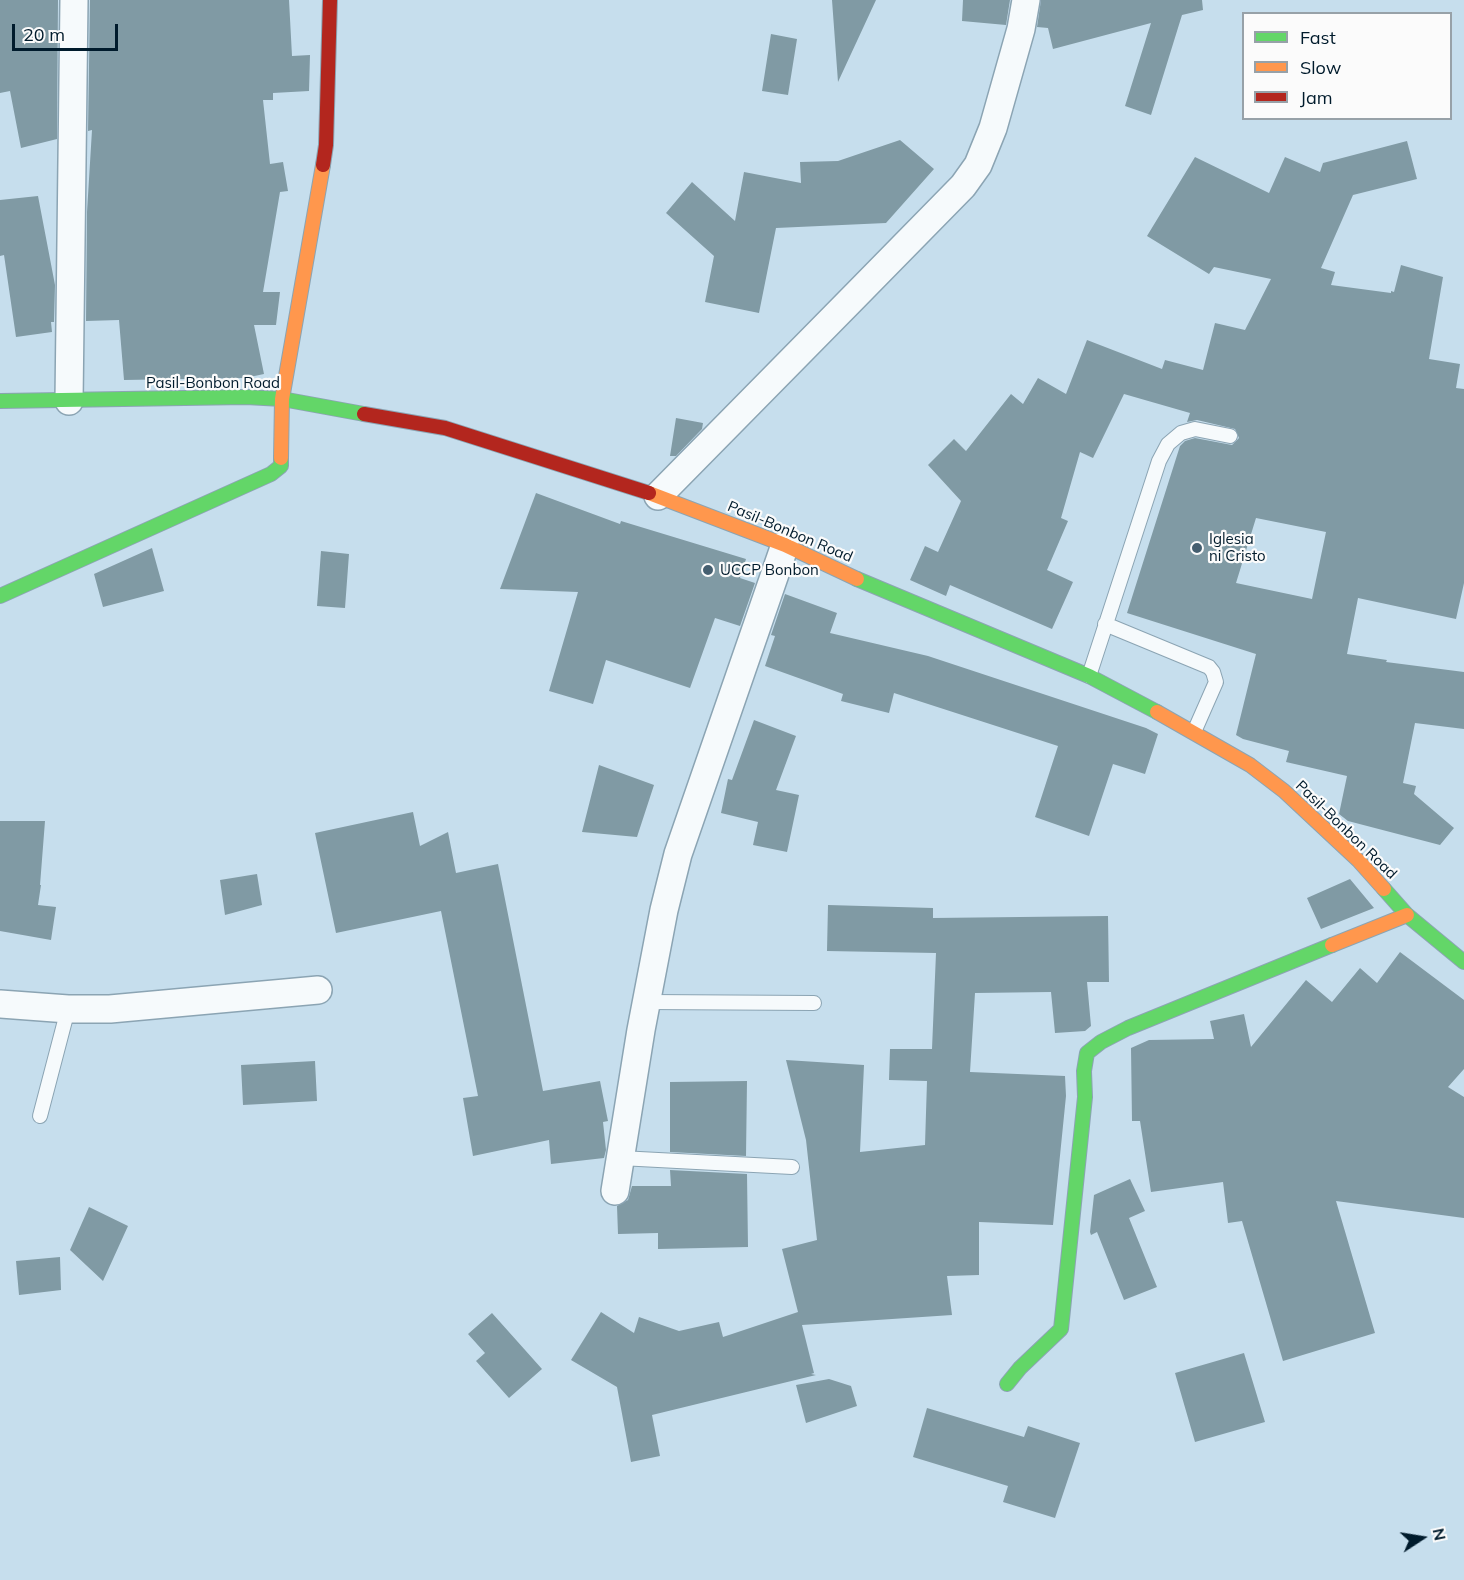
<!DOCTYPE html>
<style>
body{margin:0}
#map{position:relative;width:1464px;height:1580px;overflow:hidden;background:#c6deed;font-family:Mulish,sans-serif}
canvas{display:block}
.legend{position:absolute;left:1242px;top:12px;width:210px;height:108px;box-sizing:border-box;background:#fbfbfb;border:2px solid #97a1a8;margin:0;padding:8px 10px;list-style:none;font-size:18px;color:#001b2c}
.legend li{display:flex;align-items:center;gap:12px;height:30px}
.legend b{width:30px;border:2px solid #97a1a8}
.north{position:absolute;left:1392px;top:1508px;width:60px;height:60px;-webkit-text-stroke:4px #fbfbfb;paint-order:stroke;rotate:78deg;font-size:16px;font-weight:700;line-height:24px;text-align:center;color:#001b2c}
.north::after{content:'';display:block;margin:auto;width:21px;height:27px;background:#001b2c;clip-path:polygon(50% 0,100% 100%,50% 72%,0 100%)}
.scale{position:absolute;left:12px;top:24px;width:106px;height:27px;box-sizing:border-box;border:3px solid #001b2c;border-top:0;padding-left:8px;font-size:18px;line-height:21px;white-space:nowrap;color:#001b2c;-webkit-text-stroke:4px #fbfbfb;paint-order:stroke}
</style>
<div id="map">
<canvas width="1464" height="1580"></canvas>
<ul class="legend">
<li><b style="height:8px;background:#63d668"></b>Fast</li>
<li><b style="height:8px;background:#ff974d"></b>Slow</li>
<li><b style="height:8px;background:#b3261e"></b>Jam</li>
</ul>
<div class="north">N</div>
<div class="scale">20 m</div>
</div>
<script>
const c = document.querySelector('canvas').getContext('2d');
c.lineJoin = 'round';
function fillPath(path, color) { c.fillStyle = color; c.fill(path, 'evenodd'); }
const toPath = rows => new Path2D(rows.map(r => 'M' + r).join(''));
function trace(path, color, width, dash) { c.strokeStyle = color; c.lineWidth = width; c.lineCap = dash ? 'butt' : 'round'; c.setLineDash(dash || []); c.stroke(path); }
function drawText(font, color, halo, rows, align = 'center') {
  c.font = font + ' Mulish,sans-serif'; c.lineWidth = 4.5; c.setLineDash([]); c.textBaseline = 'middle'; c.strokeStyle = halo; c.fillStyle = color; for (const [text, x, y, turn = 0] of rows) {
    c.save(); c.translate(x, y); c.rotate((+turn || 0) * Math.PI / 180); c.textAlign = isNaN(turn) ? turn : align; if (halo) c.strokeText(text, 0, 0); c.fillText(text, 0, 0); c.restore();
  }
}
fillPath(toPath([
 [0,0,58,0,57,139,21,148,10,91,0,93],
 [90,0,289,0,292,56,310,55,309,91,273,93,273,100,263,100,270,164,283,162,288,191,280,192,263,292,280,292,276,325,254,325,264,374,245,378,124,380,119,320,86,321,87,212,92,130,88,131],
 [832,0,876,0,838,82],
 [963,0,1010,0,1006,25,962,21],
 [1041,0,1202,0,1203,10,1182,15,1151,115,1125,106,1151,23,1053,49,1048,28,1037,27],
 [771,34,797,39,788,95,762,91],
 [900,140,934,169,886,223,776,228,759,313,705,302,714,256,666,213,692,182,735,221,744,172,801,183,800,162,838,161],
 [1407,141,1417,179,1353,195,1321,268,1335,272,1331,285,1391,293,1391,291,1394,292,1401,265,1443,277,1429,359,1460,364,1456,388,1464,389,1464,583,1456,619,1358,598,1347,654,1387,660,1386,662,1464,672,1464,729,1415,723,1403,783,1416,786,1414,794,1454,828,1440,845,1348,821,1339,814,1347,776,1286,762,1289,751,1243,739,1236,735,1256,654,1127,613,1180,446,1185,441,1195,438,1232,445,1239,438,1235,429,1197,420,1187,422,1190,413,1124,394,1093,458,1080,452,1061,518,1068,521,1047,570,1073,582,1052,629,950,585,946,596,910,580,925,546,938,552,961,501,928,465,954,439,966,451,1011,394,1023,404,1038,378,1066,394,1087,340,1162,369,1165,360,1203,370,1215,323,1245,330,1271,279,1214,267,1209,274,1147,236,1195,157,1269,193,1285,157,1320,172,1323,163],
 [1256,518,1326,532,1312,599,1236,583],
 [38,196,55,285,54,322,51,322,52,332,16,337,4,255,0,256,0,200],
 [676,418,703,423,702,429,676,456,670,456],
 [536,493,620,524,621,521,746,559,740,578,755,583,740,626,715,618,690,688,606,660,593,704,549,691,578,592,500,589],
 [152,548,164,591,103,607,94,574],
 [321,551,349,554,345,608,317,606],
 [785,594,837,613,830,633,928,656,1146,728,1158,734,1145,774,1113,764,1089,836,1035,817,1058,746,894,693,889,713,841,701,843,694,765,666,775,636,771,635],
 [754,720,796,736,776,790,799,795,787,852,753,845,758,822,721,813,728,779,732,780],
 [599,765,654,785,637,837,582,832],
 [413,812,420,846,448,832,456,873,498,864,543,1091,600,1081,608,1121,603,1122,606,1150,604,1158,551,1164,549,1140,473,1156,463,1098,478,1096,441,911,336,933,315,833],
 [0,821,45,821,40,885,41,885,38,905,56,907,51,940,0,931],
 [257,874,262,905,225,915,220,880],
 [1350,879,1374,908,1321,929,1307,898],
 [828,905,933,908,933,918,1108,916,1109,982,1087,982,1091,1026,1085,1031,1055,1033,1051,992,975,993,970,1072,1065,1076,1066,1096,1053,1225,979,1222,979,1275,947,1276,952,1315,802,1325,814,1373,811,1374,816,1375,652,1415,660,1456,631,1462,617,1387,571,1360,601,1312,634,1333,639,1317,679,1331,719,1322,723,1337,798,1312,782,1249,817,1240,806,1140,786,1060,864,1065,860,1152,925,1145,927,1081,889,1080,890,1049,932,1049,936,953,827,951],
 [1400,952,1464,1000,1464,1069,1448,1087,1464,1097,1464,1218,1336,1201,1375,1333,1283,1361,1242,1221,1228,1223,1223,1182,1151,1192,1140,1121,1132,1121,1131,1048,1149,1040,1214,1039,1210,1021,1244,1014,1251,1047,1306,980,1332,1002,1360,968,1377,983],
 [315,1061,317,1101,243,1105,241,1065],
 [747,1081,746,1156,670,1152,670,1082],
 [670,1170,747,1174,748,1247,658,1249,658,1233,618,1234,617,1206,628,1200,632,1186,671,1186],
 [1130,1179,1145,1211,1129,1218,1157,1287,1124,1300,1097,1232,1091,1235,1090,1232,1094,1195],
 [89,1207,128,1226,103,1281,70,1250],
 [60,1257,61,1290,19,1295,16,1261],
 [492,1313,542,1369,509,1398,476,1361,485,1353,468,1334],
 [1244,1353,1265,1422,1195,1442,1175,1373],
 [829,1379,851,1386,857,1406,806,1423,796,1385],
 [927,1408,1024,1437,1028,1426,1080,1443,1055,1518,1003,1502,1008,1486,913,1457]
]), '#809aa4');
const lane = toPath([
 [1105,624,1209,667,1213,672,1216,682,1194,732],
 [1089,676,1159,461,1168,444,1181,433,1195,429,1230,436],
 [647,1002,814,1003],
 [40,1116,68,1009],
 [620,1158,792,1167]
]);
const street = toPath([
 [69,401,74,0],
 [658,496,857,294,963,186,978,165,993,128,1021,29,1026,0],
 [0,1004,68,1009,110,1009,318,990],
 [615,1191,641,1030,664,910,678,854,785,545]
]);
const fast = toPath([
 [0,401,246,397,282,399,364,414],
 [857,579,1089,676,1157,712],
 [0,596,271,474,281,466,281,458],
 [1384,889,1407,915,1464,962],
 [1007,1384,1020,1368,1061,1329,1085,1097,1084,1071,1087,1053,1101,1042,1128,1028,1332,945]
]);
const slow = toPath([
 [281,458,282,399,323,165],
 [649,493,785,545,857,579],
 [1157,712,1250,765,1284,791,1359,861,1384,889],
 [1332,945,1407,915]
]);
const jam = toPath([
 [323,165,326,145,330,0],
 [364,414,445,428,649,493]
]);
trace(lane, '#8ba4b3', 16);
trace(street, '#8ba4b3', 30);
trace(fast, '#8ba4b3', 16);
trace(slow, '#8ba4b3', 16);
trace(jam, '#8ba4b3', 16);
trace(lane, '#f6fafc', 14);
trace(street, '#f6fafc', 27);
trace(fast, '#63d668', 14);
trace(slow, '#ff974d', 14);
trace(jam, '#b3261e', 14);
for (const [x, y, r, color] of [
 [1197,548,6,"#455f70"],
 [708,570,6,"#455f70"]
]) { const dot = new Path2D(); dot.arc(x, y, r, 0, 2 * Math.PI); c.fillStyle = color; c.fill(dot); trace(dot, '#fbfbfb', 2); }
drawText('15px', '#001b2c', '#fbfbfb', [
 ["Pasil-Bonbon Road",213,383],
 ["Pasil-Bonbon Road",790,532,23],
 ["Pasil-Bonbon Road",1346,830,44]
]);
drawText('15px', '#001b2c', '#fbfbfb', [
 ["Iglesia",1209,539],
 ["ni Cristo",1209,556],
 ["UCCP Bonbon",720,570]
], 'left');
</script>
